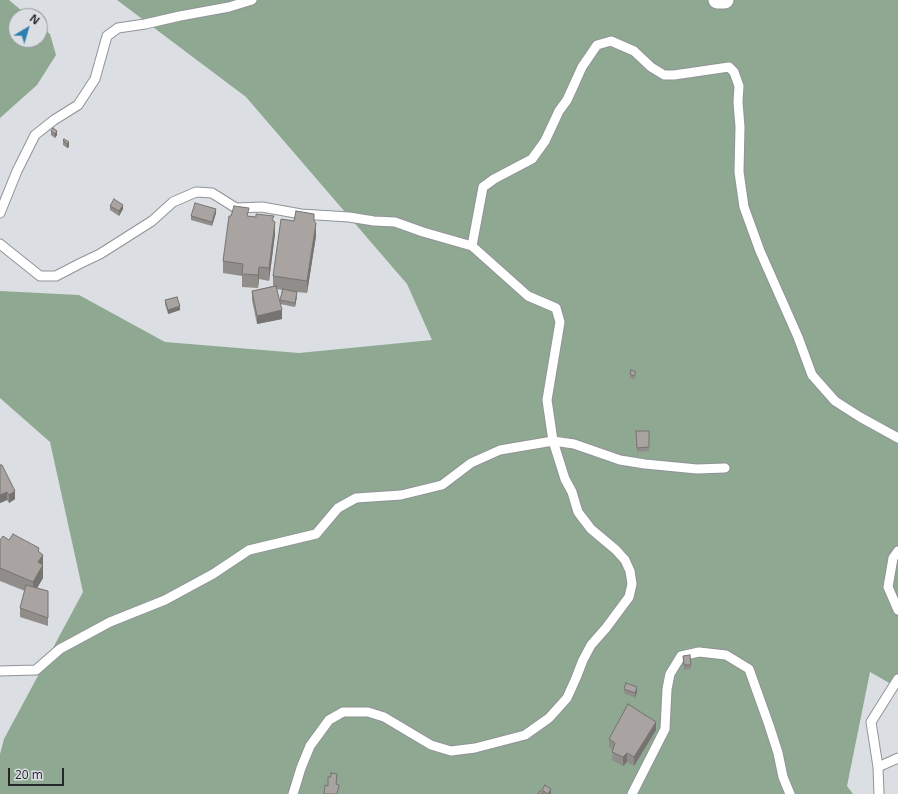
<!DOCTYPE html>
<style>
body{margin:0}
#map{position:relative;width:898px;height:794px;overflow:hidden;background:#dbdee3;font-family:"Open Sans",sans-serif}
canvas{display:block}
.north{position:absolute;left:8px;top:8px;width:40px;height:40px;box-sizing:border-box;background:#dbdee3;border:1px solid #939599;border-radius:50%;rotate:38deg;font-size:11px;font-weight:700;line-height:16px;text-align:center;color:#262729}
.north::after{content:'';display:block;margin:auto;width:14px;height:18px;background:#2e7fb0;clip-path:polygon(50% 0,100% 100%,50% 72%,0 100%)}
.scale{position:absolute;left:8px;top:768px;width:56px;height:18px;box-sizing:border-box;border:2px solid #262729;border-top:0;padding-left:5px;font-size:12px;line-height:14px;white-space:nowrap;color:#262729;-webkit-text-stroke:3px #dbdee3;paint-order:stroke}
</style>
<div id="map">
<canvas width="898" height="794"></canvas>
<div class="north">N</div>
<div class="scale">20 m</div>
</div>
<script>
const c = document.querySelector('canvas').getContext('2d');
c.lineJoin = 'round';
function fillPath(path, color) { c.fillStyle = color; c.fill(path, 'evenodd'); }
const toPath = rows => new Path2D(rows.map(r => 'M' + r).join(''));
function trace(path, color, width, dash) { c.strokeStyle = color; c.lineWidth = width; c.lineCap = dash ? 'butt' : 'round'; c.setLineDash(dash || []); c.stroke(path); }
fillPath(toPath([
 [0,0,9,0,28,16,16,16,16,40,40,40,40,26,50,34,56,55,37,85,0,118],
 [117,0,898,0,898,688,870,672,847,786,853,794,0,794,0,754,4,739,83,592,50,442,0,398,0,291,79,295,165,342,299,353,432,340,407,284,246,97]
]), '#8fa891');
const service = toPath([
 [0,213,17,171,35,135,54,120,78,105,95,79,107,36,118,28,145,24,180,16,229,7,252,0],
 [0,244,40,276,56,276,81,263,100,254,152,221,173,202,196,192,212,193,236,208,262,207,301,214,349,217,374,221,395,222,423,232,472,246,483,187,494,179,532,159,545,141,559,111,567,100,573,87,582,67,597,45,611,41,634,51,651,67,664,75,674,75,729,67,734,72,739,86,738,102,740,127,739,172,744,207,760,251,798,337,812,375,835,401,860,417,898,438],
 [898,551,893,558,888,587,898,610],
 [0,671,36,670,60,649,110,622,165,600,213,574,249,550,316,534,338,508,356,498,401,495,442,485,471,463,500,450,553,441,547,400,560,322,556,308,528,296,472,246],
 [878,767,898,758],
 [293,794,301,768,310,746,329,720,343,712,368,712,384,717,431,745,451,751,475,748,525,735,549,718,567,698,576,678,583,660,591,645,606,628,629,597,632,584,630,571,625,560,616,550,591,529,578,512,572,492,565,479,553,441,574,444,620,460,645,464,697,469,725,468],
 [632,794,665,729,667,689,670,674,681,656,699,652,726,655,749,669,769,725,778,753,783,777,790,794],
 [879,794,878,767,871,722,898,679]
]);
const minor = toPath([
 [717,0,725,0]
]);
trace(service, '#909397', 11);
trace(minor, '#909397', 19);
trace(service, '#fff', 9);
trace(minor, '#fff', 17);
fillPath(toPath([
 [51,131,57,135,55,138,51,135],
 [63,140,69,142,69,147,67,148,63,145],
 [110,206,123,209,119,216,110,210],
 [216,213,212,226,191,220,191,216],
 [231,216,249,216,274,221,275,234,269,281,259,279,258,288,242,287,242,276,223,273,223,261],
 [294,221,314,222,316,236,307,293,297,292,297,296,295,307,280,304,282,319,257,324,252,300,252,291,273,286,273,276],
 [277,289,282,290,280,300,280,303],
 [165,300,180,310,168,314,165,304],
 [630,374,636,376,634,380,630,378],
 [636,431,649,431,649,451,637,452],
 [0,465,15,499,9,503,7,500,0,503],
 [0,540,9,540,39,552,43,555,43,578,37,588,48,591,48,626,20,617,20,608,25,591,0,581],
 [683,656,691,665,691,669,684,670],
 [624,689,637,692,635,698,624,693],
 [656,730,634,766,627,762,623,766,612,760,613,750,609,747,609,739],
 [542,790,551,793,551,794,538,794,542,793]
]), '#918d8a');
fillPath(toPath([
 [57,131,57,135,55,138,55,134],
 [69,142,69,147,67,148,67,144],
 [123,205,123,209,119,216,119,211],
 [216,209,216,213,212,226,212,222],
 [275,222,275,234,269,281,269,268],
 [316,223,316,236,307,293,307,281],
 [259,267,259,279,258,288,258,275],
 [297,292,297,296,295,307,295,303],
 [180,306,180,310,168,314,168,310],
 [282,310,282,319,257,324,257,316],
 [15,491,15,499,9,503,9,495],
 [7,492,7,500,0,503,0,495],
 [39,548,39,560,43,555,43,578,33,595,33,582,38,551],
 [637,687,637,692,635,698,635,693],
 [656,722,656,730,634,766,634,757],
 [627,753,627,762,623,766,623,757],
 [551,789,551,794,548,794]
]), '#767371');
const building = toPath([
 [53,128,57,131,55,134,51,131,53,128],
 [64,139,69,142,67,144,63,140,64,139],
 [114,199,123,205,119,211,110,206,114,199],
 [195,203,216,209,212,222,191,216,195,203],
 [234,206,249,208,247,216,256,217,256,214,274,216,272,220,275,222,269,268,259,267,258,275,242,274,243,264,223,261,229,216,231,216,234,206],
 [296,211,314,214,314,221,316,223,307,281,273,276,281,219,294,221,296,211],
 [276,286,282,310,257,316,252,291,276,286],
 [283,289,297,292,295,303,280,300,283,289],
 [177,297,180,306,168,310,165,300,177,297],
 [631,370,636,372,634,376,630,374,631,370],
 [636,431,649,431,649,447,637,448,636,431],
 [0,465,2,465,15,491,9,495,7,492,0,495,0,465],
 [13,534,39,548,38,551,43,555,38,562,43,565,33,582,0,568,0,540,3,536,9,540,13,534],
 [26,585,48,591,48,618,20,608,26,585],
 [690,655,691,665,684,665,683,656,690,655],
 [626,683,637,687,635,693,624,689,626,683],
 [628,704,656,722,634,757,627,753,623,757,612,752,615,743,609,739,628,704],
 [331,773,337,774,336,784,339,785,337,794,324,794,325,785,328,786,328,777,331,777,331,773],
 [545,785,551,789,548,794,542,790,545,785],
 [540,791,544,794,538,794,540,791]
]);
fillPath(building, '#a9a4a1');
trace(building, '#767371', 1);
</script>
